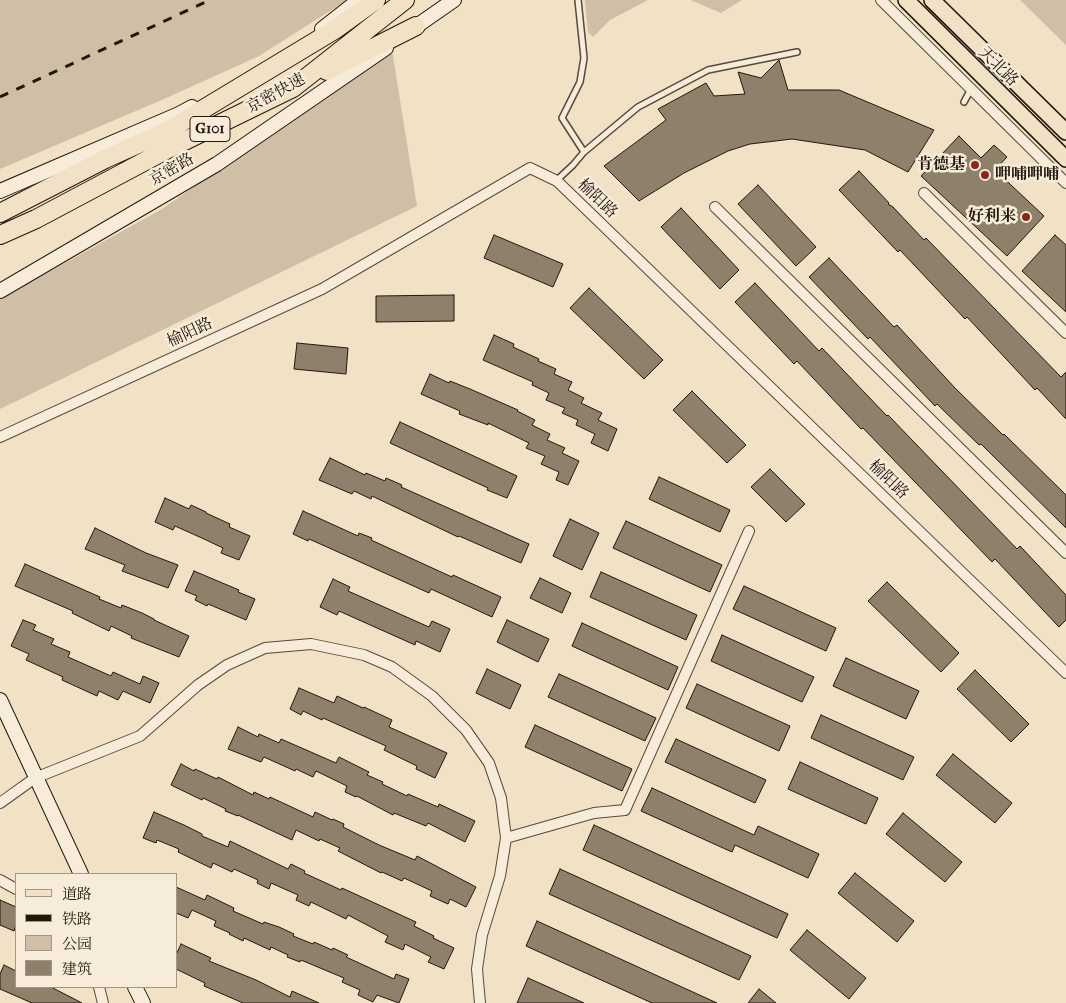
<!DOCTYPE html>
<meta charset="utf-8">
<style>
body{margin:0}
#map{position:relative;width:1066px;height:1003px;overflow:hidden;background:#f1e2c5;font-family:"IM FELL French Canon","Noto Serif SC",serif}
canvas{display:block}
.legend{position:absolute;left:15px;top:873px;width:162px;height:115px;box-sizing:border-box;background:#f6ecd9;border:1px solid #a19787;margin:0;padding:6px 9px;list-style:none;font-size:15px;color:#22170c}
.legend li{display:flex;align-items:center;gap:10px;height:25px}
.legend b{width:25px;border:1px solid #a19787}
</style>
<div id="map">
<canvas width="1066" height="1003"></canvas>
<ul class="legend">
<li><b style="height:6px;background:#f1e2c5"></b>道路</li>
<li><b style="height:6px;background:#22170c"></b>铁路</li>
<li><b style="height:14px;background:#cebfa6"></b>公园</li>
<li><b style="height:14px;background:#8e816c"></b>建筑</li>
</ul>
</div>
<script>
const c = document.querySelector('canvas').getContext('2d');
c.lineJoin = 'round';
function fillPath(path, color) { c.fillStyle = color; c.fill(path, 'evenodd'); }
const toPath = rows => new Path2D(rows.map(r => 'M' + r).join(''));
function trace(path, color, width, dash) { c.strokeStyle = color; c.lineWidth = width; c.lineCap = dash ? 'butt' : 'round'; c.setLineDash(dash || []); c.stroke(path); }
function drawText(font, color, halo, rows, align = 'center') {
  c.font = font + ' "IM FELL French Canon","Noto Serif SC",serif'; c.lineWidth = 5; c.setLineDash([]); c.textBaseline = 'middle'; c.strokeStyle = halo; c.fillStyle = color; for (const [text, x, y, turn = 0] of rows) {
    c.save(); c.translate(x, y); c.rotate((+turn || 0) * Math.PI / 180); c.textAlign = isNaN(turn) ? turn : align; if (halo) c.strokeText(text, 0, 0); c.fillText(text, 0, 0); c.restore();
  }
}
fillPath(toPath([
 [0,0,347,0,259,56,164,99,0,169],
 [585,0,648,0,610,20,593,37,588,32],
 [690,0,742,0,721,13],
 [1020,0,1066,0,1066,45],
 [392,50,417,206,0,409,0,299,162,209]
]), '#cebfa6');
const building = toPath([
 [779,60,788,90,839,90,934,130,908,172,865,150,792,139,750,144,728,151,684,173,639,201,604,166,666,120,658,109,706,83,714,96,745,94,738,72,761,78,779,60],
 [959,136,981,158,994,145,1007,157,995,170,1044,216,1007,256,921,176,959,136],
 [859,171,889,203,888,204,893,207,924,240,926,238,1061,377,1066,372,1066,419,1037,388,1035,390,967,317,965,319,900,250,898,252,839,190,859,171],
 [758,185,816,247,796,266,738,204,758,185],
 [681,208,739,270,720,289,661,227,681,208],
 [494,235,563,264,553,287,484,258,494,235],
 [1055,235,1066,245,1066,312,1022,271,1055,235],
 [829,258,894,327,897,325,955,388,1003,435,1004,434,1066,495,1066,528,981,444,979,445,937,404,935,406,870,337,868,339,809,277,829,258],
 [755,283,819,351,822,348,887,416,888,415,1017,549,1020,546,1066,595,1066,620,1059,627,995,559,992,562,863,428,861,429,797,361,794,364,735,302,755,283],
 [589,288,663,360,644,379,570,308,589,288],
 [454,295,454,321,376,322,376,296,454,295],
 [494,335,514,344,513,347,539,359,538,361,556,369,554,374,572,382,568,390,584,398,581,403,602,413,598,420,617,429,608,451,591,443,595,434,576,425,578,420,562,413,565,408,546,400,549,393,532,385,533,382,483,360,494,335],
 [297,343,348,348,346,374,294,369,297,343],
 [430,374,449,383,450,381,470,389,518,410,517,411,535,420,532,425,550,434,547,440,565,448,562,453,579,461,568,485,556,480,559,472,541,464,545,456,526,448,529,443,488,423,488,425,459,414,460,411,421,394,430,374],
 [692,391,746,445,727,463,673,410,692,391],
 [400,422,517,476,507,498,487,490,488,488,390,443,400,422],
 [330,458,365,475,366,473,385,481,386,478,402,485,401,487,529,544,521,563,459,536,458,537,372,496,371,499,354,491,352,494,319,480,330,458],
 [770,469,805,504,786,522,751,487,770,469],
 [659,477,730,510,720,532,649,499,659,477],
 [165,498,189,509,191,505,206,512,206,513,230,524,229,527,250,536,239,560,221,553,223,548,204,539,175,526,173,530,155,522,165,498],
 [303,511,358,536,359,533,372,538,371,540,452,577,453,575,501,597,492,617,431,589,429,593,327,547,309,539,308,541,293,534,303,511],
 [570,519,599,533,582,570,553,556,570,519],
 [626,521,722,565,710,592,613,548,626,521],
 [95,528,146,553,178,565,168,588,122,571,125,565,85,549,95,528],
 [25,564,100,597,99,599,121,608,122,605,142,613,154,619,154,620,189,636,179,657,131,638,132,636,111,626,109,631,72,613,73,611,15,586,25,564],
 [194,571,239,590,238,592,255,599,246,620,208,604,207,606,195,600,197,596,185,591,194,571],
 [601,572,697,615,686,640,590,597,601,572],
 [540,578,571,593,562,613,530,598,540,578],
 [333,579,350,587,348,591,429,627,432,621,450,629,440,652,416,641,415,645,339,611,337,615,320,607,333,579],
 [887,582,959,653,941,672,868,601,887,582],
 [744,586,836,628,826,651,733,609,744,586],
 [23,620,36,625,33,630,54,639,51,644,70,652,68,657,111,676,113,672,140,684,143,676,159,683,150,703,123,691,118,700,99,691,97,696,62,680,63,677,26,660,29,654,11,646,23,620],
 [507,620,549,639,538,662,497,642,507,620],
 [582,623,678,667,668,690,572,646,582,623],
 [722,635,814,677,802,702,711,661,722,635],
 [846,658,919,691,906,719,833,686,846,658],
 [487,669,521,685,510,709,476,693,487,669],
 [975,670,1029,724,1011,742,957,689,975,670],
 [559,674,656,718,645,741,548,697,559,674],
 [697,684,790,726,779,751,686,708,697,684],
 [299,688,334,703,337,696,363,708,364,707,392,720,389,727,447,753,435,778,416,769,417,766,384,750,386,746,323,718,322,720,303,711,301,715,290,709,299,688],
 [821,715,914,757,903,780,811,738,821,715],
 [535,725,632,769,622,791,525,747,535,725],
 [238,727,258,737,259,734,279,743,281,739,336,763,339,757,369,772,367,775,383,782,382,784,407,796,408,794,438,807,439,804,475,821,465,842,428,823,426,826,394,813,393,815,357,796,356,797,345,792,347,786,316,771,313,777,296,769,295,771,264,757,261,762,228,749,238,727],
 [676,739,766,780,755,803,665,762,676,739],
 [953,754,1012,803,995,823,936,775,953,754],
 [800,762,878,798,866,824,788,789,800,762],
 [181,764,194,771,195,769,217,779,218,777,253,795,254,792,269,799,270,797,313,817,315,812,332,820,333,819,344,824,343,827,379,845,415,860,417,856,476,887,466,907,450,899,448,904,430,896,432,891,404,878,402,881,382,872,381,873,338,851,340,848,320,839,319,841,296,830,292,840,238,815,238,816,225,811,226,809,203,798,202,800,171,785,181,764],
 [652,788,754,835,758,826,819,854,808,878,735,845,732,852,641,811,652,788],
 [154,812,184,825,202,834,202,836,228,847,230,841,288,869,291,864,305,871,304,873,328,884,341,890,342,888,416,922,414,926,434,936,433,938,454,948,444,969,428,962,431,957,405,944,403,950,385,942,388,936,348,915,346,919,311,902,309,906,296,900,298,895,271,883,269,889,257,883,258,880,234,869,232,872,213,863,211,868,178,852,179,849,157,840,156,843,143,838,154,812],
 [903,813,962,862,945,882,886,834,903,813],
 [594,825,788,914,777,938,583,850,594,825],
 [560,869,751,956,739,980,549,894,560,869],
 [855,873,914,921,897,942,838,893,855,873],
 [176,887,205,900,207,895,234,908,233,911,263,924,264,922,279,927,294,934,293,936,313,944,314,942,332,950,333,948,348,955,346,957,394,979,396,974,409,979,399,1003,377,995,373,1002,358,995,360,990,342,982,344,978,301,960,300,962,287,957,288,955,271,947,270,950,244,938,243,941,229,934,230,933,214,926,216,921,192,910,188,918,176,913,176,887],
 [0,900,16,907,16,925,14,931,0,925,0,900],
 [537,921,717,1003,652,1003,526,946,537,921],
 [807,930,866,978,849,999,790,950,807,930],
 [181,944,211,958,209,961,256,980,290,997,292,991,319,1003,243,1003,204,986,205,983,176,969,176,955,181,944],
 [4,965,16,971,16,987,51,987,82,1003,32,1003,0,989,0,974,4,965],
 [528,978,584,1003,517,1003,528,978],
 [759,989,776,1003,748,1003,759,989]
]);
fillPath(building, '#8e816c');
trace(building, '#22170c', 1);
const lane = toPath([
 [578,0,584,58,580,82,562,118,584,152],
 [964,102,971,89],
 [557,180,573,165,584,152,638,107,708,70,797,52]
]);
const street = toPath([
 [881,0,1066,183],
 [924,193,1066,333],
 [715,207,1066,553],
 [0,437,322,289,530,168,557,181,1066,673],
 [0,803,35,778,140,736,198,685,227,665,265,648,311,644,364,655,392,667,432,696,466,730,489,763,501,798,506,838,500,876,482,935,477,969,480,1003],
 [506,838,594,813,625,810,749,531],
 [0,880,16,889],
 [99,987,103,1003]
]);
const secondary = toPath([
 [322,29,359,0],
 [408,32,454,0],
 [0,191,179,114,192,107],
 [0,291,217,164,386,48],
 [0,700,81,874],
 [135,987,143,1003]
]);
const primary = toPath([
 [906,0,1066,159],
 [932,0,1066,132]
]);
const highway = toPath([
 [327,71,416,26],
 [0,213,105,159,167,131,336,29,376,0],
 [0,235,36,219,166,150,293,88,405,0]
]);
trace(lane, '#564a3a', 8);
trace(street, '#564a3a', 12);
trace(secondary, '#22170c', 16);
trace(primary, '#22170c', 18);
trace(highway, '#22170c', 20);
trace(lane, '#f6ecd9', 5);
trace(street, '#f6ecd9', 10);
trace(secondary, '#f6ecd9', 14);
trace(primary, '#f1e2c5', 15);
trace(highway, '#f1e2c5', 18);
trace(toPath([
 [0,97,210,0]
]), '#22170c', 3, [9, 9]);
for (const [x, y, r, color] of [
 [975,165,5,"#8f2418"],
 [985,175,5,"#8f2418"],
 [1026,217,5,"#8f2418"]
]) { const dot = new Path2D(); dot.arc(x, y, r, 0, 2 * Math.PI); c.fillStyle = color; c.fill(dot); trace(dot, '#f6ecd9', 2); }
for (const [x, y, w] of [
 [210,129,40]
]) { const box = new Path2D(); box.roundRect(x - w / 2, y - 12.5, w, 25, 4); c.fillStyle = '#f6ecd9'; c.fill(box); trace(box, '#22170c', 1); }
drawText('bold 15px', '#22170c', null, [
 ["G101",210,129]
]);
drawText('16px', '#22170c', '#f6ecd9', [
 ["天北路",998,67,45],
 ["京密快速",276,94,-29],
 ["京密路",172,170,-30],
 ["榆阳路",597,199,44],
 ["榆阳路",190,333,-25],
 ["榆阳路",888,480,44]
]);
drawText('bold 16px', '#22170c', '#f6ecd9', [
 ["肯德基",965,165],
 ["呷哺呷哺",995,175,"left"],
 ["好利来",1016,217]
], 'right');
</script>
